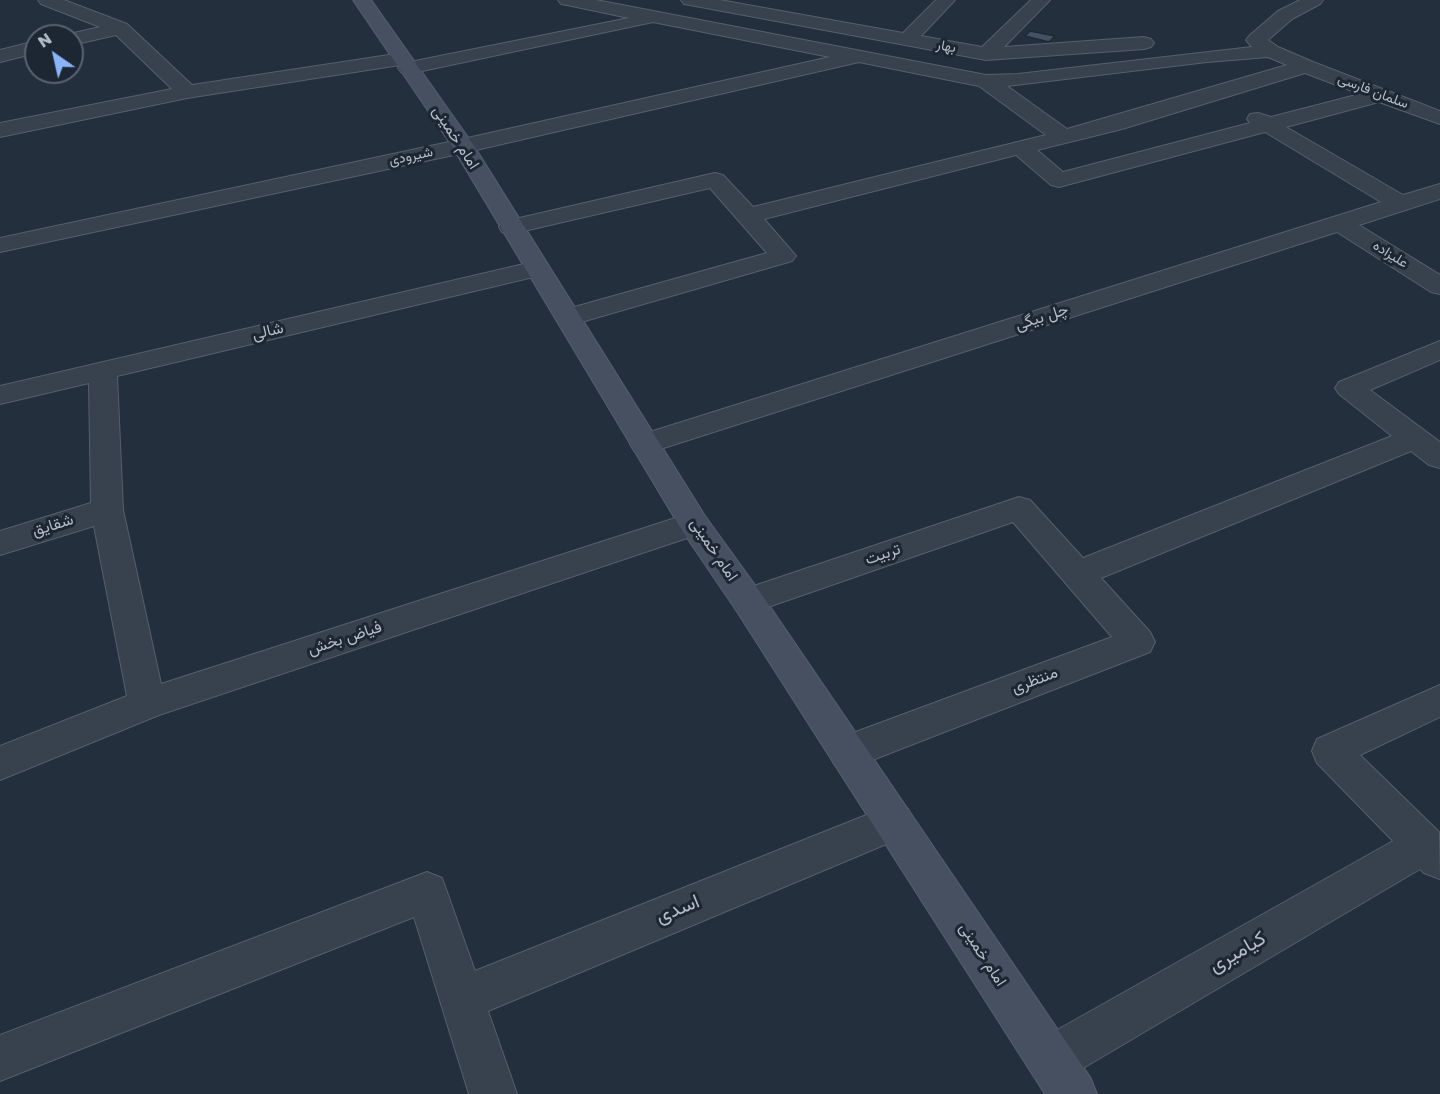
<!DOCTYPE html>
<meta charset="utf-8">
<style>
body{margin:0}
#map{position:relative;width:1440px;height:1094px;overflow:hidden;background:#242f3e;font-family:Poppins,sans-serif}
canvas{display:block}
.north{position:absolute;left:24px;top:24px;width:60px;height:60px;box-sizing:border-box;background:#1d2633;border:2px solid #59626f;border-radius:50%;rotate:326deg;font-size:16px;font-weight:700;line-height:24px;text-align:center;color:#b4bcc9}
.north::after{content:'';display:block;margin:auto;width:21px;height:27px;background:#8ab4f8;clip-path:polygon(50% 0,100% 100%,50% 72%,0 100%)}
</style>
<div id="map">
<canvas width="1440" height="1094"></canvas>
<div class="north">N</div>
</div>
<script>
const c = document.querySelector('canvas').getContext('2d');
c.lineJoin = 'round';
function fillPath(path, color) { c.fillStyle = color; c.fill(path, 'evenodd'); }
const toPath = rows => new Path2D(rows.map(r => 'M' + r).join(''));
function trace(path, color, width, dash) { c.strokeStyle = color; c.lineWidth = width; c.lineCap = dash ? 'butt' : 'round'; c.setLineDash(dash || []); c.stroke(path); }
function drawText(font, color, halo, rows, align = 'center') {
  c.font = font + ' Poppins,Vazirmatn,sans-serif'; c.lineWidth = 6; c.setLineDash([]); c.textBaseline = 'middle'; c.strokeStyle = halo; c.fillStyle = color; for (const [text, x, y, turn = 0] of rows) {
    c.save(); c.translate(x, y); c.rotate((+turn || 0) * Math.PI / 180); c.textAlign = isNaN(turn) ? turn : align; if (halo) c.strokeText(text, 0, 0); c.fillText(text, 0, 0); c.restore();
  }
}
const building = toPath([
 [1030,31,1055,36,1049,42,1025,36,1030,31]
]);
fillPath(building, '#455162');
trace(building, '#1f2835', 1.5);
const street = toPath([
 [38,0,64,0,127,24,192,85,402,53,409,55,412,59,410,62,629,18,567,5,561,4,558,0,596,0,986,75,1018,74,1252,47,1246,40,1249,36,1278,11,1300,0,1323,0,1320,4,1292,19,1268,40,1278,47,1313,62,1440,111,1440,124,1379,102,1286,127,1403,195,1440,184,1440,199,1359,225,1440,275,1440,294,1431,292,1337,232,645,454,634,451,630,444,634,437,1381,202,1265,132,1059,187,1051,185,1016,155,764,219,796,256,792,261,578,323,569,325,560,323,556,317,560,311,767,253,710,188,511,234,502,232,499,227,502,222,715,173,723,175,753,207,1046,135,979,86,859,62,463,153,0,252,0,238,463,139,830,57,653,22,408,74,401,72,398,68,400,65,187,98,0,137,0,123,172,89,116,35,72,45,72,36,65,35,100,27,41,4,38,0],
 [1268,57,1287,65,1067,129,1007,86,1207,62,1268,57],
 [1305,73,1360,94,1271,117,1258,113,1250,114,1247,119,1250,123,1063,172,1037,150,1122,129,1305,73],
 [681,0,720,0,903,33,936,0,955,0,921,36,982,47,1031,0,1050,0,1004,47,1144,37,1151,39,1154,43,1151,47,1144,49,986,60,690,5,684,4,681,0],
 [36,41,36,53,0,62,0,50,36,41],
 [537,261,546,264,550,269,546,274,117,376,123,510,161,684,694,512,705,516,710,524,705,532,159,715,0,780,0,746,127,696,94,526,0,555,0,531,91,503,89,383,0,404,0,386,537,261],
 [1440,341,1440,360,1370,390,1440,442,1440,468,1429,465,1411,451,1101,578,1150,632,1155,642,1150,652,862,764,848,768,834,764,829,752,834,740,1112,637,1013,522,748,614,736,610,731,601,736,592,1019,497,1030,500,1083,558,1392,436,1339,394,1335,388,1339,382,1440,341],
 [1440,685,1440,717,1360,755,1439,832,1440,879,1424,873,1420,869,1068,1077,1051,1083,1034,1077,1028,1060,1034,1043,1393,841,1317,763,1312,751,1317,739,1440,685],
 [894,804,908,809,914,822,908,835,488,1011,517,1094,469,1094,414,917,0,1081,0,1035,427,872,442,878,475,971,894,804]
]);
const secondary = toPath([
 [353,0,371,0,474,146,705,516,760,592,1090,1077,1097,1094,1045,1094,736,610,683,532,452,146,353,0]
]);
trace(street, '#565f6c', 2);
trace(secondary, '#565f6c', 2);
fillPath(street, '#38414e');
fillPath(secondary, '#465061');
drawText('14px', '#b4bcc9', '#1d2633', [
 ["بهار",946,47,11],
 ["سلمان فارسی",1373,92,21],
 ["شیرودی",411,157,-12],
 ["علیزاده",1390,255,32]
]);
drawText('16px', '#b4bcc9', '#1d2633', [
 ["امام خمینی",455,138,57],
 ["چل بیگی",1042,318,-18],
 ["شالی",268,332,-13],
 ["شقایق",53,526,-17],
 ["امام خمینی",713,550,56],
 ["تربیت",883,555,-19],
 ["فیاض بخش",345,639,-18],
 ["منتظری",1035,681,-21],
 ["امام خمینی",982,955,57]
]);
drawText('20px', '#b4bcc9', '#1d2633', [
 ["اسدی",678,910,-22],
 ["کیامیری",1238,953,-30]
]);
</script>
